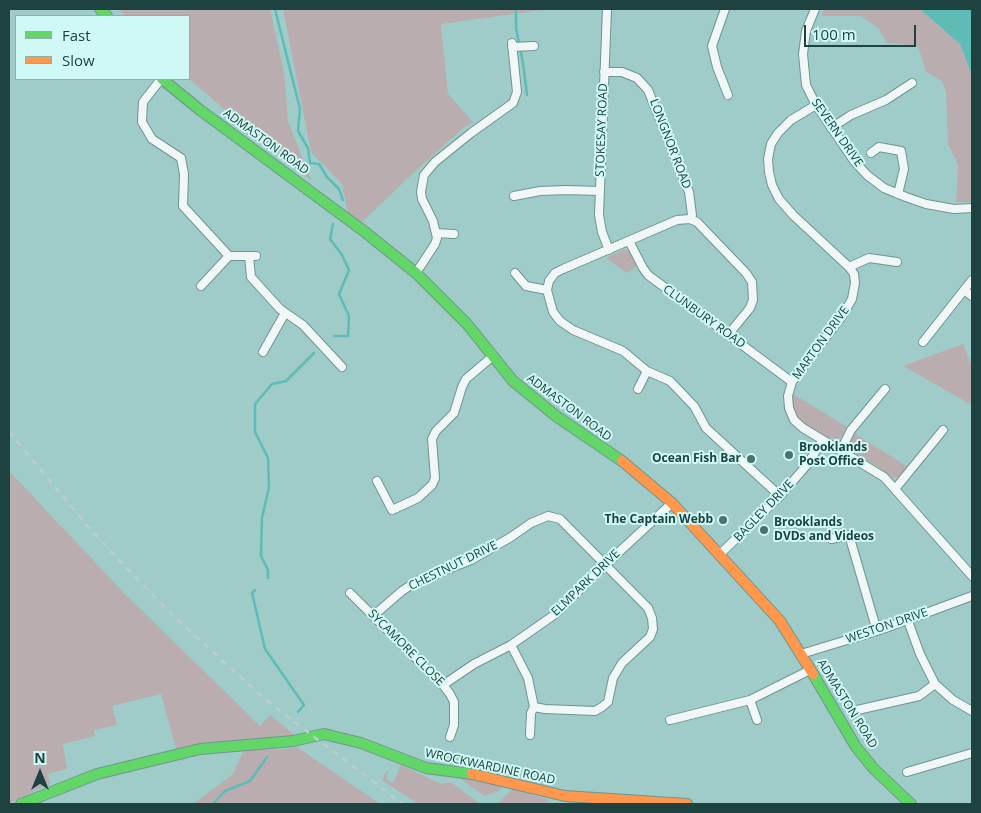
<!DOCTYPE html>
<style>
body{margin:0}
#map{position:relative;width:981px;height:813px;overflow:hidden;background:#9fccc9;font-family:"Open Sans",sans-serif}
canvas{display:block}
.frame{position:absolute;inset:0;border:10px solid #1e423f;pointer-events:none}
.legend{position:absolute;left:15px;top:15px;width:175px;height:65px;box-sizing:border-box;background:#d0f9f5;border:1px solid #89b0ac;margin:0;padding:6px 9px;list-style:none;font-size:15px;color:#1e423f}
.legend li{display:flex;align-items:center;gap:10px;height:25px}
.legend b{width:25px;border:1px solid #89b0ac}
.north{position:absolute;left:15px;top:748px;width:50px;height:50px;-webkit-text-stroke:4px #d0f9f5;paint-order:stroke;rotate:0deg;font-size:14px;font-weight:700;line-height:20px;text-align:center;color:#1e423f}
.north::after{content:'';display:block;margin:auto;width:18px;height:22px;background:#1e423f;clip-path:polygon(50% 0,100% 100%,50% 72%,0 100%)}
.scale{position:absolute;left:804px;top:25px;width:112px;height:22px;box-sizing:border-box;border:2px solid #1e423f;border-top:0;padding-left:6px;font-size:15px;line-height:18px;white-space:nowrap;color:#1e423f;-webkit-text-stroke:4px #d0f9f5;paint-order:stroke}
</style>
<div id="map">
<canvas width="981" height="813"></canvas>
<div class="frame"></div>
<ul class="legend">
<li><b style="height:6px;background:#63d668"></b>Fast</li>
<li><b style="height:6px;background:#ff974d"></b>Slow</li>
</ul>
<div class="north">N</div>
<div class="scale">100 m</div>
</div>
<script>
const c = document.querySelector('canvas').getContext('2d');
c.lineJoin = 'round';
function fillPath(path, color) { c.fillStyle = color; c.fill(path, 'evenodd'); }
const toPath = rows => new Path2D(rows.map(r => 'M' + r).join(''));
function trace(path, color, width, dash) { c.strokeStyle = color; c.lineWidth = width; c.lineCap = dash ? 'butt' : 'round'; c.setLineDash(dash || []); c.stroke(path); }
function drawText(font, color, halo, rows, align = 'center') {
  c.font = font + ' "Open Sans",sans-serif'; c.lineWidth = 4; c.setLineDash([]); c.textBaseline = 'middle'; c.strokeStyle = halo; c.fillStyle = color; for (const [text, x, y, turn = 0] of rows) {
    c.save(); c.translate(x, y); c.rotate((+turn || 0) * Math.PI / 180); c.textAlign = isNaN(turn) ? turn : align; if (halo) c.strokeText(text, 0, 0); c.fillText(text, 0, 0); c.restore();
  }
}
fillPath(toPath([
 [119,9,270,9,284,72,288,121,311,180,246,128,189,79,189,16,125,16],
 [283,9,549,9,441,24,448,94,473,122,461,130,409,177,360,224,348,213,342,184,311,152],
 [824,9,920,9,960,44,972,75,972,202,956,202,958,165,948,144,946,91,942,81,926,72,918,46,887,43,879,29,861,16,821,16],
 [623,250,627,250,633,255,637,264,637,266,627,273,606,258],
 [963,344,972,366,972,405,903,366],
 [793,394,847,427,841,437,838,439,830,438,805,425,798,418,793,408],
 [852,432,908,467,900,477,893,478,889,476,877,466,849,450,847,444],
 [9,471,126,595,260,726,270,715,296,736,255,739,176,749,161,694,112,706,117,725,94,730,95,736,63,744,67,769,48,774,50,785,40,788,9,804],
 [297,747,380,804,193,804,233,774,244,750,285,749],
 [401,765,441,784,451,782,480,804,418,804,382,780,387,770,388,771,386,779,393,783],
 [460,775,483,780,503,786,499,791,484,796,458,777],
 [513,789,549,800,547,804,497,804]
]), '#b9adb0');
fillPath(toPath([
 [920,9,972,9,972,75,960,44]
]), '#5ebbb6');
trace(toPath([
 [275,9,300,109,298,131,308,148,310,163,319,164,327,177,339,189,343,200],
 [516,9,516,28,523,63,527,95],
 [333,224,330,239,342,255,349,270,339,294,349,316,348,336,334,336],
 [268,578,268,570,261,556,262,518,269,487,268,458,255,432,255,404,272,384,286,381,314,353],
 [255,590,252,593,265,649,304,705,298,712],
 [213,804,225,791,250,781,267,757]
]), '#5ebbb6', 2.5);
const street = toPath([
 [607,9,599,215,602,232,609,250],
 [725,9,712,46,717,67,728,95],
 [815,9,806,31,803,54,806,85,816,105,854,161,867,175,884,188,906,197,926,204,954,209,972,208],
 [512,47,534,46],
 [604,72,622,72,637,78,648,90,689,192,692,215,690,219],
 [161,79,143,102,142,122,152,139,181,158,184,174,183,206,229,256,256,256],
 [816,105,791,120,778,133,771,144,768,159,769,172,772,185,779,199,793,215,849,267,854,274,855,283,852,299,842,316,792,382,788,396,789,408,794,420,803,428,884,477,972,576],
 [831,128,851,115,886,100,912,83],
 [871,153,879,147,901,151,904,169,898,194],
 [514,196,540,191,566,190,600,191],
 [436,233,454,234],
 [629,241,643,268,648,275,792,382],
 [249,256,251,277,280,309,303,325,342,367],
 [849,267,869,258,897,262],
 [416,273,435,244,437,238,433,221,422,199,421,192,424,175,435,162,471,133,513,103,517,92,512,43],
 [515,273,526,286,547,290],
 [201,286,229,256],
 [964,290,972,296],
 [728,335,750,308,753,300,752,282,746,273,697,222,690,219,677,220,563,269,555,273,549,281,547,290,553,312,560,321,573,330,623,351,647,371,670,381,694,406,706,428,780,496],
 [923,342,972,280],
 [263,352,285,313],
 [638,389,647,371],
 [841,450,851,430,885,389],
 [377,481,392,510,418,498,432,485,435,478,432,439,436,431,454,413,462,387,466,379,493,356],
 [895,489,943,430],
 [831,539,849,535,877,631],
 [719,555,780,496,806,466,823,440],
 [350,593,443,685,450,694,454,702,454,725,450,737],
 [373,616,402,591,417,581,471,560,511,537,531,523,548,516,560,519,648,608,652,618,653,629,650,637,622,663,613,678,608,702,602,707,595,711,545,709,534,707,528,678,511,645],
 [908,621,920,654,935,684,953,700,972,711],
 [801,654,880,630,972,596],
 [443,685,474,664,511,645,554,615,605,565,672,503],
 [750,700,757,720],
 [853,711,919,696,935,684],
 [670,720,750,700,810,670],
 [530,735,531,713,534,707],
 [907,772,972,753]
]);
const fast = toPath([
 [100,9,107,16],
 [162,79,200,110,365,232,416,273,467,324,513,381,556,416,622,461],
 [813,674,856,747,874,769,911,804],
 [21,804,97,774,200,749,293,741,324,734,361,743,426,768,472,774]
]);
const slow = toPath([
 [622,461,672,503,780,621,813,674],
 [472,774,565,796,687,804]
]);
trace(street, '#6f9492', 10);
trace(fast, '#6f9492', 12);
trace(slow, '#6f9492', 12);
trace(street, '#f1f7f7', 8);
trace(fast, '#63d668', 10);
trace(slow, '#ff974d', 10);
trace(toPath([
 [9,432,91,530,136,578,178,620,258,693,297,724,403,804]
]), '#becdcc', 2.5, [6, 6]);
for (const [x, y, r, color] of [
 [789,455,5,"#4b726f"],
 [751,459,5,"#4b726f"],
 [723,520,5,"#4b726f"],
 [764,530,5,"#4b726f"]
]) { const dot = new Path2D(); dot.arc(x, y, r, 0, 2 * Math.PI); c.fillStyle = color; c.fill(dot); trace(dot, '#d0f9f5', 2); }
drawText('12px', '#1e423f', '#d0f9f5', [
 ["STOKESAY ROAD",602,130,-88],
 ["SEVERN DRIVE",837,133,55],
 ["ADMASTON ROAD",266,142,36],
 ["LONGNOR ROAD",670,144,69],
 ["CLUNBURY ROAD",704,317,36],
 ["MARTON DRIVE",821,343,-54],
 ["ADMASTON ROAD",569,408,37],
 ["BAGLEY DRIVE",764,511,-46],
 ["CHESTNUT DRIVE",453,566,-26],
 ["ELMPARK DRIVE",586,583,-44],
 ["WESTON DRIVE",887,626,-19],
 ["SYCAMORE CLOSE",406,648,45],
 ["ADMASTON ROAD",847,704,58],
 ["WROCKWARDINE ROAD",490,767,12]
]);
drawText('bold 12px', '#1e423f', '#d0f9f5', [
 ["Brooklands",799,448],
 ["Post Office",799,462],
 ["Ocean Fish Bar",741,459,"right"],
 ["The Captain Webb",713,520,"right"],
 ["Brooklands",774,523],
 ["DVDs and Videos",774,537]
], 'left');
</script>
